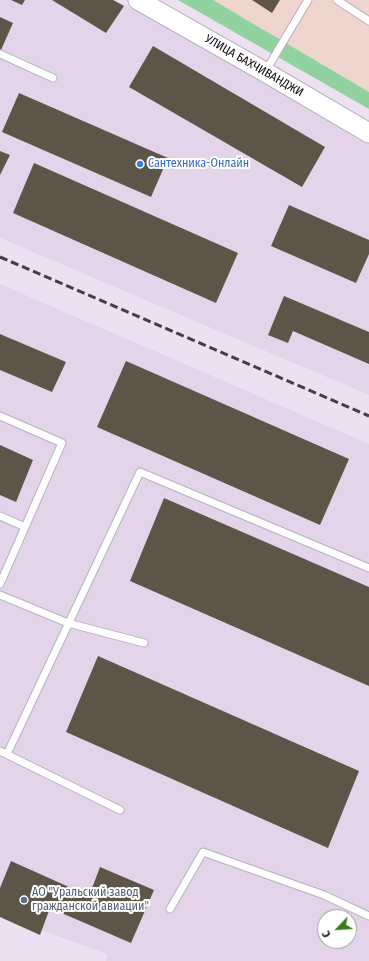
<!DOCTYPE html>
<meta charset="utf-8">
<style>
body{margin:0}
#map{position:relative;width:369px;height:961px;overflow:hidden;background:#ebe1f0;font-family:"Fira Sans Condensed",sans-serif}
canvas{display:block}
.north{position:absolute;left:317px;top:909px;width:40px;height:40px;box-sizing:border-box;background:#fff;border:1px solid #9f9ea0;border-radius:50%;rotate:245deg;font-size:11px;font-weight:700;line-height:16px;text-align:center;color:#100d12}
.north::after{content:'';display:block;margin:auto;width:14px;height:18px;background:#3b7b1a;clip-path:polygon(50% 0,100% 100%,50% 72%,0 100%)}
</style>
<div id="map">
<canvas width="369" height="961"></canvas>
<div class="north">С</div>
</div>
<script>
const c = document.querySelector('canvas').getContext('2d');
c.lineJoin = 'round';
function fillPath(path, color) { c.fillStyle = color; c.fill(path, 'evenodd'); }
const toPath = rows => new Path2D(rows.map(r => 'M' + r).join(''));
function trace(path, color, width, dash) { c.strokeStyle = color; c.lineWidth = width; c.lineCap = dash ? 'butt' : 'round'; c.setLineDash(dash || []); c.stroke(path); }
function drawText(font, color, halo, rows, align = 'center') {
  c.font = font + ' "Fira Sans Condensed",sans-serif'; c.lineWidth = 4; c.setLineDash([]); c.textBaseline = 'middle'; c.strokeStyle = halo; c.fillStyle = color; for (const [text, x, y, turn = 0] of rows) {
    c.save(); c.translate(x, y); c.rotate((+turn || 0) * Math.PI / 180); c.textAlign = isNaN(turn) ? turn : align; if (halo) c.strokeText(text, 0, 0); c.fillText(text, 0, 0); c.restore();
  }
}
fillPath(toPath([
 [213,0,369,0,369,92,283,41]
]), '#eed5ce');
fillPath(toPath([
 [0,0,116,0,369,141,369,395,0,238],
 [0,284,369,444,369,961,106,961,107,954,0,915],
 [325,917,349,917,349,941,325,941]
]), '#e3d4e9');
fillPath(toPath([
 [178,0,213,0,369,92,369,109]
]), '#91d2a0');
fillPath(toPath([
 [11,0,25,0,22,5],
 [52,0,113,0,124,6,106,33],
 [252,0,280,0,272,13],
 [0,17,13,23,1,50,0,49],
 [153,46,325,147,302,187,129,87],
 [19,93,168,158,151,197,2,132],
 [0,151,10,155,0,175],
 [34,163,238,253,216,303,13,213],
 [289,205,369,240,369,254,356,283,271,246],
 [284,296,369,332,369,364,293,331,288,343,268,335],
 [0,334,66,362,52,392,0,370],
 [126,361,349,459,320,525,97,427],
 [0,445,33,460,16,502,0,495],
 [164,498,369,587,369,686,130,581],
 [98,656,359,771,328,848,66,732],
 [11,861,89,896,100,867,154,890,131,943,50,908,40,935,0,917,0,888]
]), '#5e5549');
const service = toPath([
 [337,0,369,21],
 [0,54,53,78],
 [265,72,308,0],
 [0,416,62,443,0,584],
 [0,516,25,527],
 [0,595,68,623,144,643],
 [0,751,120,810],
 [7,754,140,472,369,568],
 [170,909,203,852,324,895,369,916]
]);
const secondary = toPath([
 [138,0,265,72,369,133]
]);
trace(service, '#b9afbd', 9);
trace(secondary, '#b9afbd', 21);
trace(service, '#fff', 7);
trace(secondary, '#fff', 19);
trace(toPath([
 [0,257,369,416]
]), '#443f47', 3, [8, 4]);
for (const [x, y, r, color] of [
 [140,164,4,"#3f7fe0"],
 [24,900,4,"#5c6f8a"]
]) { const dot = new Path2D(); dot.arc(x, y, r, 0, 2 * Math.PI); c.fillStyle = color; c.fill(dot); trace(dot, '#fff', 1.5); }
drawText('12px', '#100d12', '#fff', [
 ["УЛИЦА БАХЧИВАНДЖИ",254,66,30]
]);
drawText('12px', '#366cbe', '#fff', [
 ["Сантехника-Онлайн",148,164]
], 'left');
drawText('12px', '#4e5e75', '#fff', [
 ["АО \"Уральский завод",32,893],
 ["гражданской авиации\"",32,907]
], 'left');
</script>
